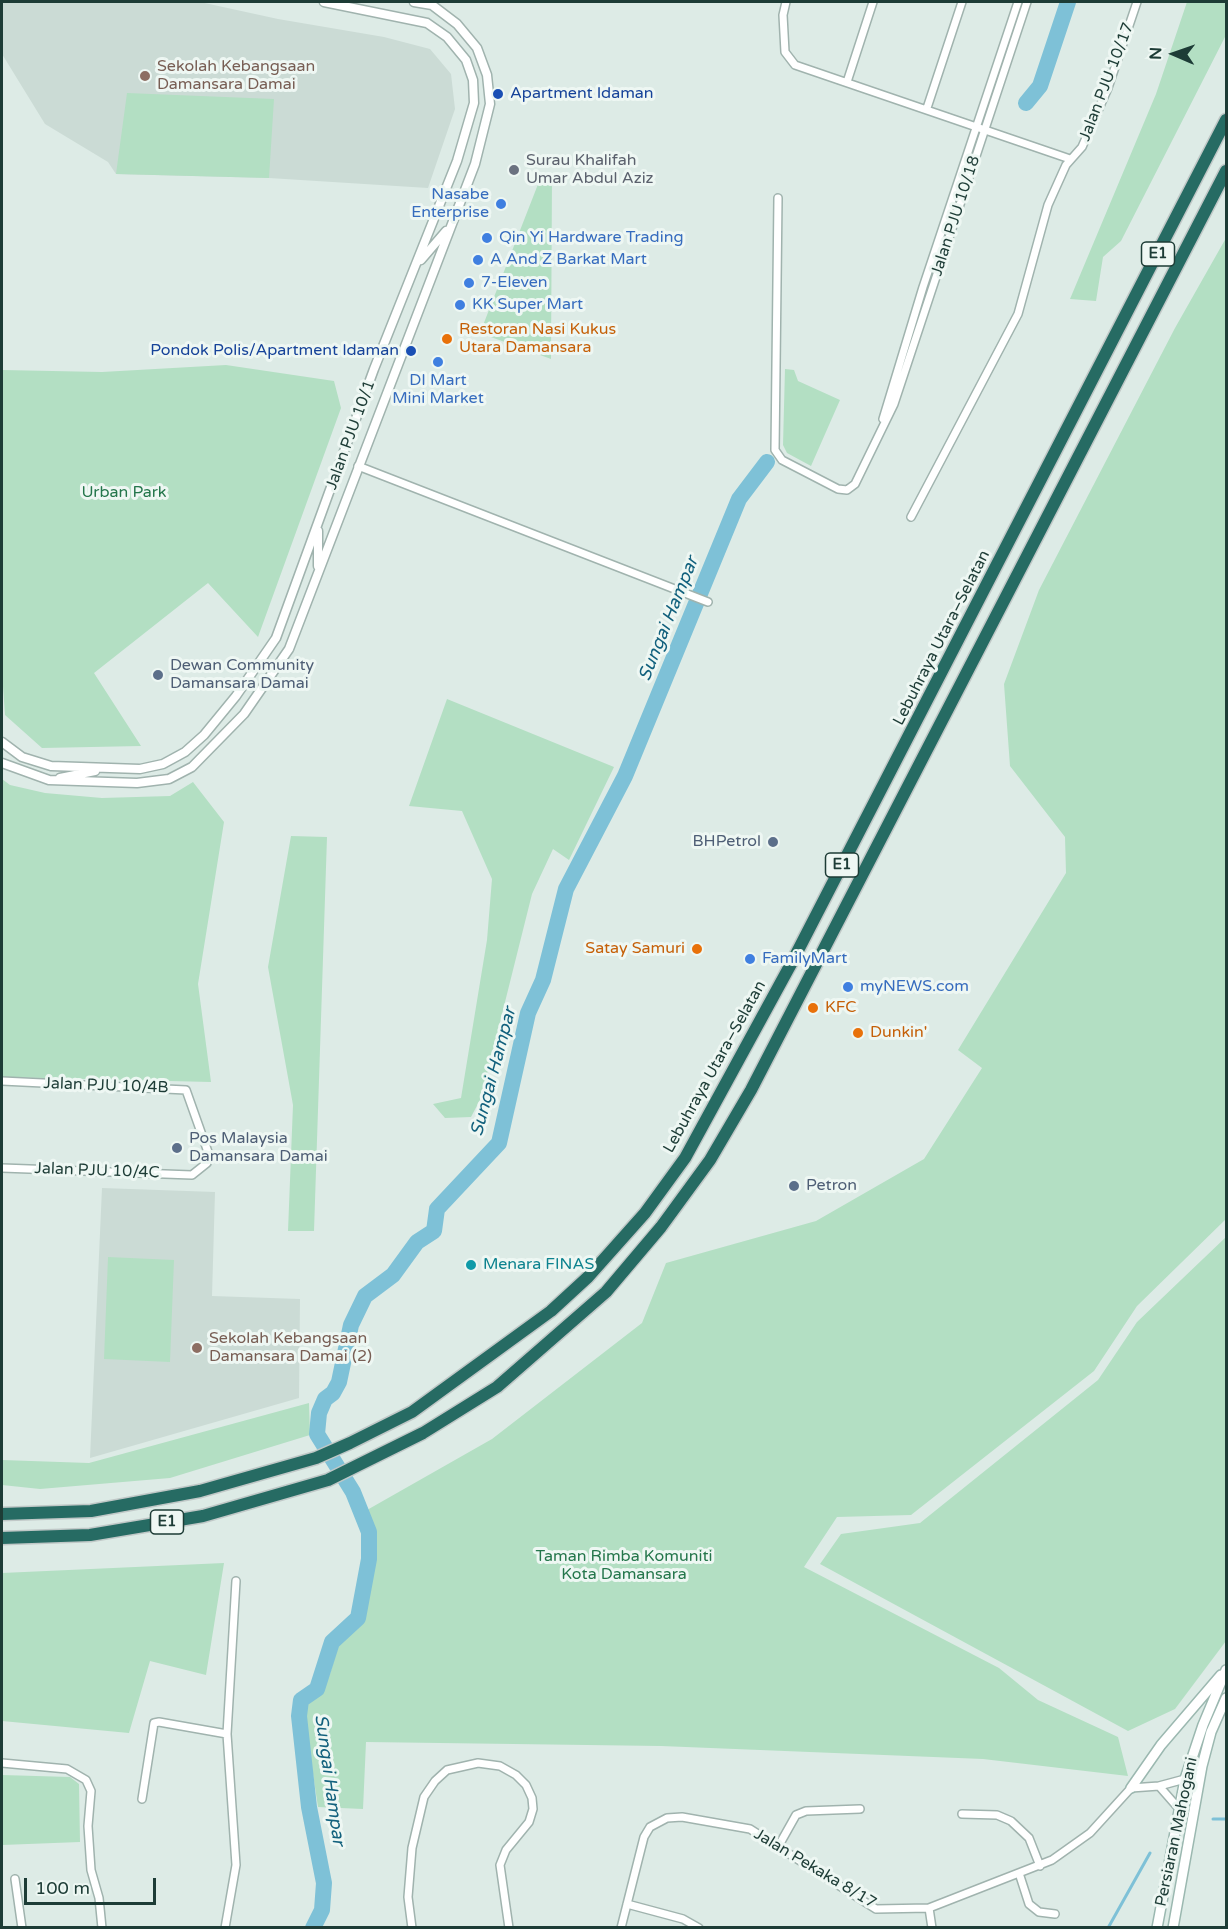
<!DOCTYPE html>
<meta charset="utf-8">
<style>
body{margin:0}
#map{position:relative;width:1228px;height:1929px;overflow:hidden;background:#ddebe6;font-family:"Varela Round",sans-serif}
canvas{display:block}
.frame{position:absolute;inset:0;border:3px solid #1d3c36;pointer-events:none}
.north{position:absolute;left:1144px;top:24px;width:60px;height:60px;-webkit-text-stroke:4px #eef7f3;paint-order:stroke;rotate:272deg;font-size:16px;font-weight:700;line-height:24px;text-align:center;color:#1d3c36}
.north::after{content:'';display:block;margin:auto;width:21px;height:27px;background:#1d3c36;clip-path:polygon(50% 0,100% 100%,50% 72%,0 100%)}
.scale{position:absolute;left:24px;top:1878px;width:132px;height:27px;box-sizing:border-box;border:3px solid #1d3c36;border-top:0;padding-left:8px;font-size:18px;line-height:21px;white-space:nowrap;color:#1d3c36;-webkit-text-stroke:4px #eef7f3;paint-order:stroke}
</style>
<div id="map">
<canvas width="1228" height="1929"></canvas>
<div class="frame"></div>
<div class="north">N</div>
<div class="scale">100 m</div>
</div>
<script>
const c = document.querySelector('canvas').getContext('2d');
c.lineJoin = 'round';
function fillPath(path, color) { c.fillStyle = color; c.fill(path, 'evenodd'); }
const toPath = rows => new Path2D(rows.map(r => 'M' + r).join(''));
function trace(path, color, width, dash) { c.strokeStyle = color; c.lineWidth = width; c.lineCap = dash ? 'butt' : 'round'; c.setLineDash(dash || []); c.stroke(path); }
function drawText(font, color, halo, rows, align = 'center') {
  c.font = font + ' "Varela Round",sans-serif'; c.lineWidth = 6; c.setLineDash([]); c.textBaseline = 'middle'; c.strokeStyle = halo; c.fillStyle = color; for (const [text, x, y, turn = 0] of rows) {
    c.save(); c.translate(x, y); c.rotate((+turn || 0) * Math.PI / 180); c.textAlign = isNaN(turn) ? turn : align; if (halo) c.strokeText(text, 0, 0); c.fillText(text, 0, 0); c.restore();
  }
}
fillPath(toPath([
 [2,2,200,2,278,19,384,37,430,49,451,74,455,109,428,188,269,178,116,174,108,162,45,124,2,54],
 [102,1188,215,1192,212,1296,300,1299,299,1398,90,1458]
]), '#cbdbd5');
fillPath(toPath([
 [1187,2,1226,2,1226,35,1121,241,1103,257,1096,301,1070,299,1156,94],
 [127,93,274,99,269,178,116,174],
 [542,174,552,176,551,359,480,333],
 [1226,238,1226,1219,1137,1306,1094,1371,911,1515,837,1517,804,1567,999,1668,1038,1700,1118,1737,1128,1776,983,1759,661,1746,366,1742,363,1809,318,1807,305,1721,306,1702,320,1692,330,1674,338,1645,362,1619,374,1559,375,1531,367,1510,492,1439,642,1323,666,1263,816,1221,924,1159,982,1068,958,1050,1066,873,1065,837,1010,766,1004,684,1039,590,1175,328],
 [226,365,334,381,341,408,258,637,208,583,94,673,141,746,42,748,5,715,2,672,2,370,102,372],
 [785,369,794,370,798,381,840,400,811,466,787,453,783,445],
 [447,699,614,767,569,860,553,849,532,894,481,1098,471,1117,445,1118,433,1104,461,1098,487,940,492,879,462,811,409,806],
 [2,779,10,785,45,793,102,798,170,796,193,782,224,822,198,984,211,1082,2,1077],
 [291,836,327,837,314,1231,288,1231,293,1105,268,967],
 [1226,1237,1226,1641,1175,1709,1128,1731,820,1564,841,1534,920,1523,1098,1380,1137,1322],
 [108,1257,174,1260,170,1362,104,1359],
 [309,1403,310,1435,170,1478,40,1489,2,1485,2,1460,89,1463],
 [224,1563,206,1675,150,1661,129,1733,2,1721,2,1573],
 [2,1775,70,1777,79,1784,80,1842,2,1845]
]), '#b3dfc3');
trace(toPath([
 [1213,1819,1226,1819],
 [1108,1928,1150,1853]
]), '#7ec1d7', 3);
trace(toPath([
 [1026,103,1040,86,1068,2],
 [313,1928,322,1910,324,1883,309,1807,299,1716,301,1700,317,1689,332,1642,358,1618,369,1559,369,1532,353,1492,317,1434,319,1413,325,1399,333,1393,339,1382,351,1325,365,1296,393,1275,417,1242,434,1231,437,1209,499,1143,528,1013,543,980,566,889,625,776,739,499,767,462]
]), '#7ec1d7', 16);
const minor = toPath([
 [786,2,783,15,785,52,795,65,1070,159],
 [847,82,873,2],
 [927,108,962,2],
 [778,198,775,450,782,460,838,489,847,490,855,484,894,404,1027,2],
 [883,419,923,287,1018,2],
 [358,466,708,602],
 [911,517,1018,314,1048,205,1066,165,1082,147,1108,88,1137,2],
 [2,1081,186,1090,208,1152,207,1163,192,1175,2,1168],
 [2,1763,67,1769,86,1780,91,1791,88,1826,91,1870,99,1898,102,1928],
 [1159,1786,1180,1810],
 [142,1799,154,1723,159,1722,227,1734],
 [962,1814,997,1815,1011,1821,1029,1838,1040,1866],
 [778,1847,796,1815,806,1811,860,1809],
 [1019,1873,1029,1904,1039,1912,1055,1914],
 [15,1879,22,1928],
 [627,1904,683,1919,699,1928],
 [929,1908,932,1928],
 [225,1928,236,1865,227,1734,236,1581],
 [412,1928,408,1897,412,1848,424,1797,435,1781,447,1770,478,1763,500,1766,516,1775,526,1785,532,1798,533,1809,529,1822,506,1850,500,1865,509,1928],
 [621,1928,644,1837,650,1827,667,1818,682,1817,750,1829,876,1909,929,1908,1052,1860,1090,1833,1131,1788,1159,1786,1185,1779,1201,1767]
]);
const tertiary = toPath([
 [421,260,446,231],
 [318,566,318,531],
 [2,742,22,757,51,766,140,769,163,764,185,752,204,735,236,696,276,638,374,369,457,161,474,103,473,80,466,60,447,37,427,23,324,2],
 [2,763,49,780,137,783,169,779,192,767,244,714,289,649,475,164,490,104,487,75,477,48,457,24,432,5,414,2],
 [60,778,95,771]
]);
const secondary = toPath([
 [1131,1788,1161,1745,1221,1675],
 [1157,1928,1185,1779,1203,1725,1226,1670],
 [1173,1928,1202,1766,1211,1732,1226,1698]
]);
const motorway = toPath([
 [2,1514,91,1511,200,1491,316,1458,350,1443,412,1412,551,1311,588,1277,645,1213,685,1158,792,962,1226,120],
 [2,1538,90,1535,203,1516,328,1480,423,1433,497,1387,606,1292,661,1227,710,1160,751,1090,1226,171]
]);
trace(minor, '#a0b3ae', 10);
trace(tertiary, '#a0b3ae', 11);
trace(secondary, '#9bb8b0', 12);
trace(motorway, '#c0c8c7', 15);
trace(minor, '#fff', 7);
trace(tertiary, '#fff', 8);
trace(secondary, '#fff', 9);
trace(motorway, '#266b63', 12);
for (const [x, y, r, color] of [
 [145,76,6,"#8d6e63"],
 [498,94,6,"#1a4fb4"],
 [514,170,6,"#6b7280"],
 [501,204,6,"#3f7fe0"],
 [487,238,6,"#3f7fe0"],
 [478,260,6,"#3f7fe0"],
 [469,283,6,"#3f7fe0"],
 [460,305,6,"#3f7fe0"],
 [447,339,6,"#e8710a"],
 [411,351,6,"#1a4fb4"],
 [438,362,6,"#3f7fe0"],
 [158,675,6,"#5c6f8a"],
 [773,842,6,"#5c6f8a"],
 [697,949,6,"#e8710a"],
 [750,959,6,"#3f7fe0"],
 [848,987,6,"#3f7fe0"],
 [813,1008,6,"#e8710a"],
 [858,1033,6,"#e8710a"],
 [177,1148,6,"#5c6f8a"],
 [794,1186,6,"#5c6f8a"],
 [471,1265,6,"#0f9aa8"],
 [197,1348,6,"#8d6e63"]
]) { const dot = new Path2D(); dot.arc(x, y, r, 0, 2 * Math.PI); c.fillStyle = color; c.fill(dot); trace(dot, '#eef7f3', 2); }
for (const [x, y, w] of [
 [1158,254,33],
 [842,865,33],
 [167,1522,33]
]) { const box = new Path2D(); box.roundRect(x - w / 2, y - 12, w, 24, 4.5); c.fillStyle = '#eef7f3'; c.fill(box); trace(box, '#1d3c36', 1.5); }
drawText('bold 15px', '#1d3c36', null, [
 ["E1",1158,254],
 ["E1",842,865],
 ["E1",167,1522]
]);
drawText('16px', '#785e54', '#eef7f3', [
 ["Sekolah Kebangsaan",157,67],
 ["Damansara Damai",157,85],
 ["Sekolah Kebangsaan",209,1339],
 ["Damansara Damai (2)",209,1357]
], 'left');
drawText('16px', '#1d3c36', '#eef7f3', [
 ["Jalan PJU 10/17",1107,82,-69],
 ["Jalan PJU 10/18",956,216,-72],
 ["Jalan PJU 10/1",351,435,-70],
 ["Lebuhraya Utara–Selatan",942,638,-63],
 ["Lebuhraya Utara–Selatan",715,1067,-61],
 ["Jalan PJU 10/4B",106,1086,2],
 ["Jalan PJU 10/4C",97,1171,2],
 ["Persiaran Mahogani",1177,1832,-78],
 ["Jalan Pekaka 8/17",815,1869,31]
]);
drawText('16px', '#164399', '#eef7f3', [
 ["Apartment Idaman",510,94],
 ["Pondok Polis/Apartment Idaman",399,351,"right"]
], 'left');
drawText('16px', '#5b616d', '#eef7f3', [
 ["Surau Khalifah",526,161],
 ["Umar Abdul Aziz",526,179]
], 'left');
drawText('16px', '#366cbe', '#eef7f3', [
 ["Nasabe",489,195,"right"],
 ["Enterprise",489,213,"right"],
 ["Qin Yi Hardware Trading",499,238],
 ["A And Z Barkat Mart",490,260],
 ["7-Eleven",481,283],
 ["KK Super Mart",472,305],
 ["DI Mart",438,381,"center"],
 ["Mini Market",438,399,"center"],
 ["FamilyMart",762,959],
 ["myNEWS.com",860,987]
], 'left');
drawText('16px', '#c56008', '#eef7f3', [
 ["Restoran Nasi Kukus",459,330],
 ["Utara Damansara",459,348],
 ["Satay Samuri",685,949,"right"],
 ["KFC",825,1008],
 ["Dunkin'",870,1033]
], 'left');
drawText('16px', '#24764b', '#eef7f3', [
 ["Urban Park",124,493],
 ["Taman Rimba Komuniti",624,1557],
 ["Kota Damansara",624,1575]
]);
drawText('16px', '#4e5e75', '#eef7f3', [
 ["Dewan Community",170,666],
 ["Damansara Damai",170,684],
 ["BHPetrol",761,842,"right"],
 ["Pos Malaysia",189,1139],
 ["Damansara Damai",189,1157],
 ["Petron",806,1186]
], 'left');
drawText('16px', '#0d838f', '#eef7f3', [
 ["Menara FINAS",483,1265]
], 'left');
drawText('italic 18px', '#12617d', '#eef7f3', [
 ["Sungai Hampar",669,619,-68],
 ["Sungai Hampar",494,1072,-75],
 ["Sungai Hampar",329,1780,82]
]);
</script>
